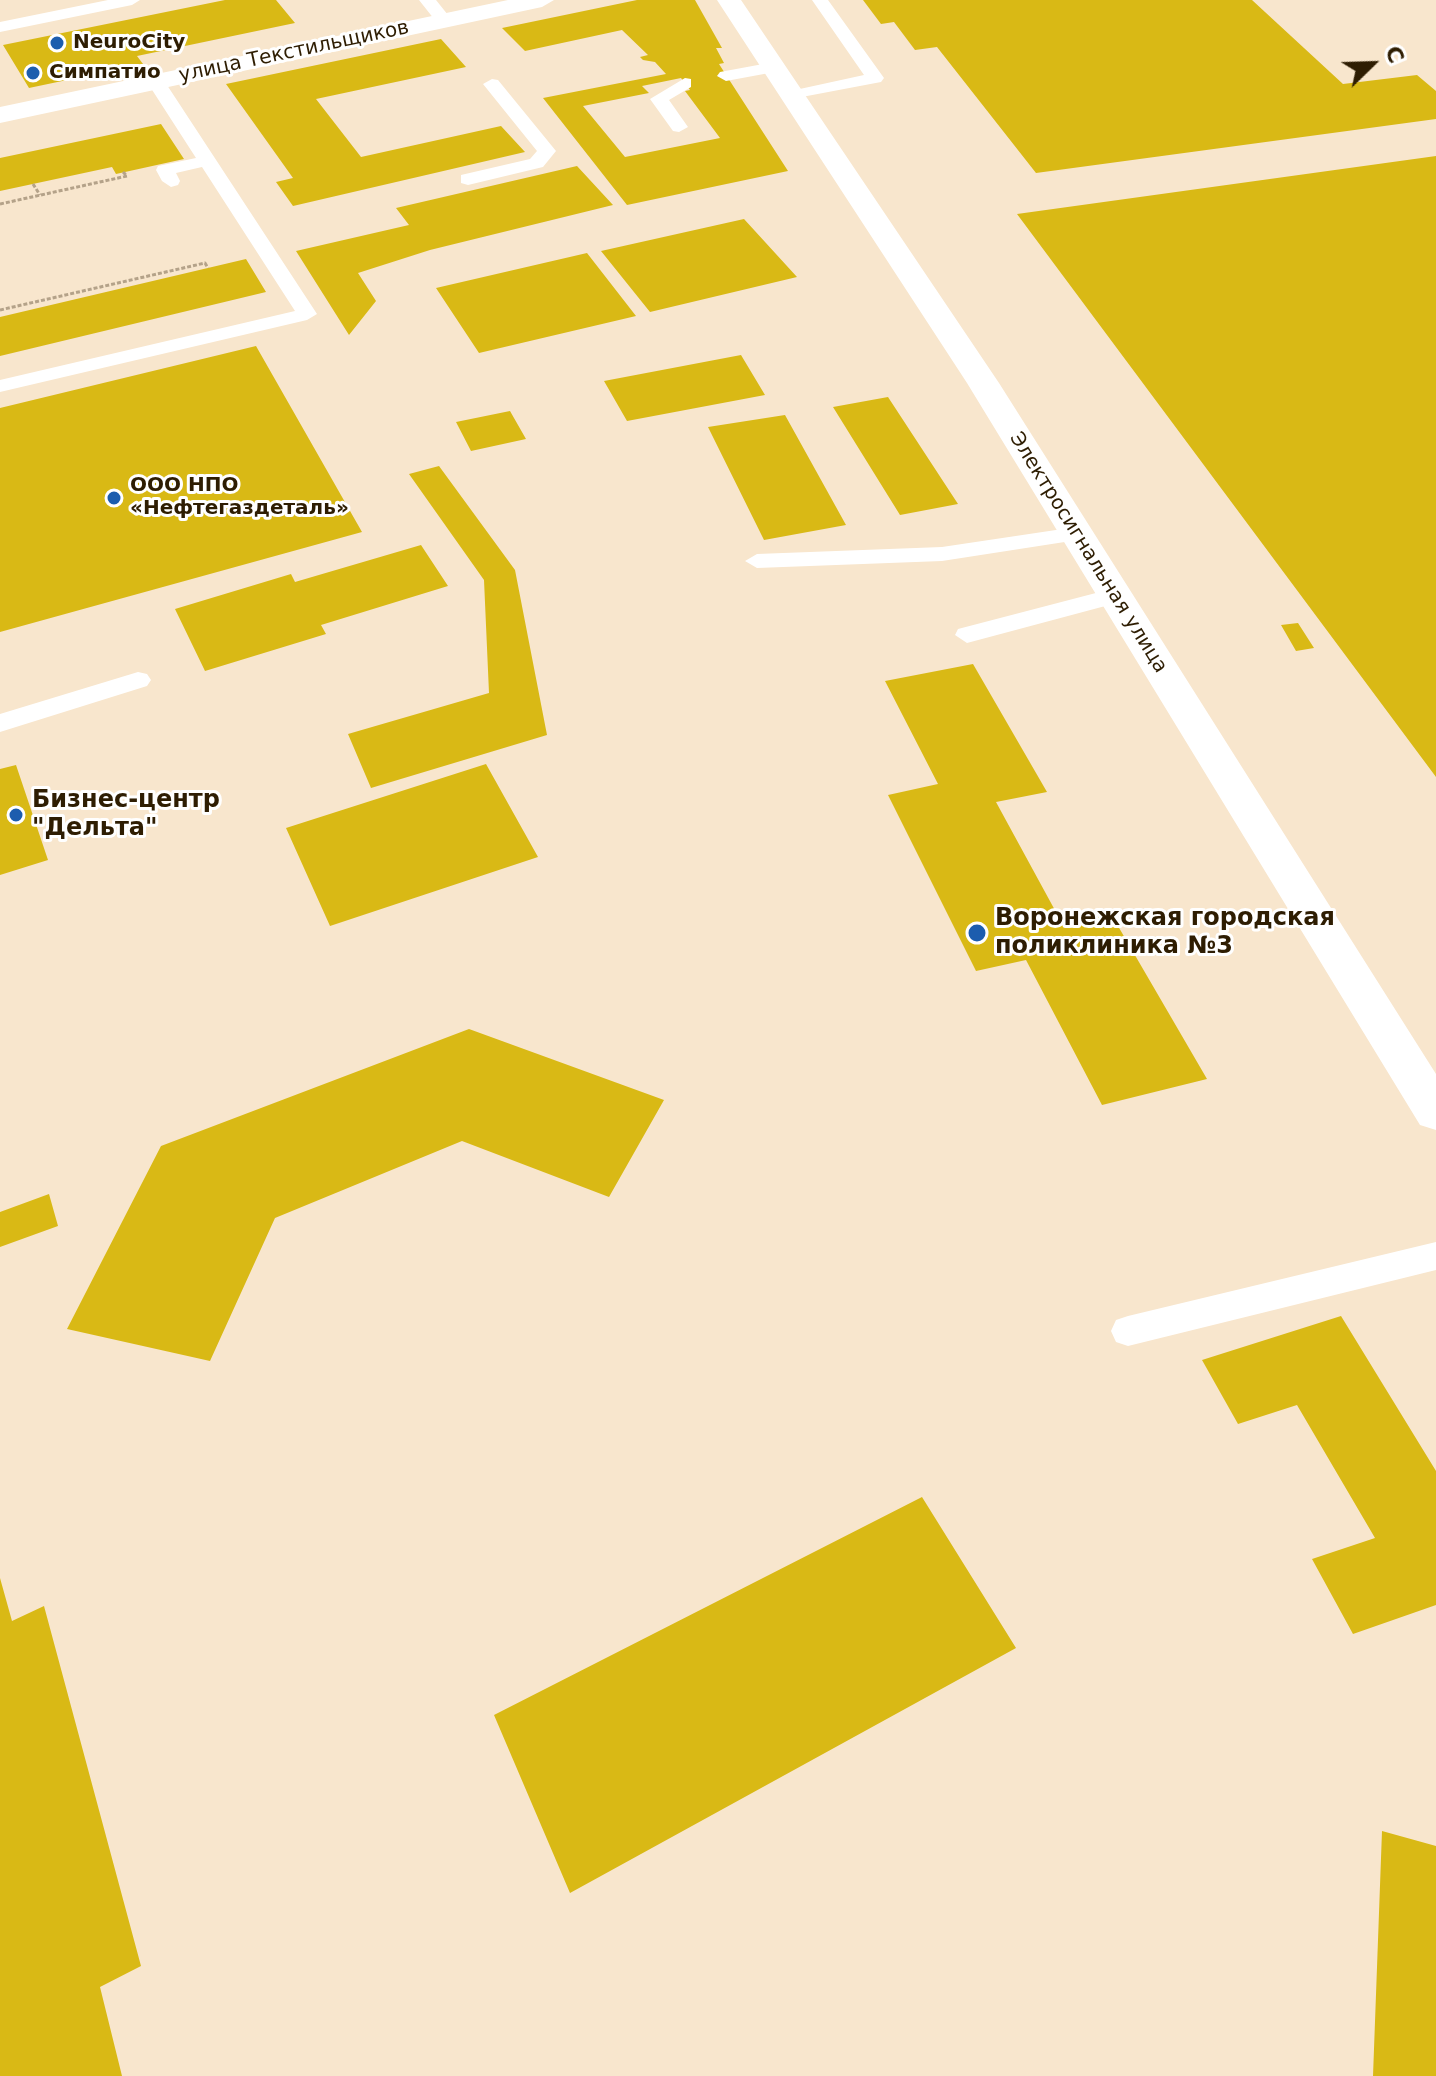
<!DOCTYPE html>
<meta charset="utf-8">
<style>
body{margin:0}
#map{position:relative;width:1436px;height:2076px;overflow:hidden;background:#f8e6cd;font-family:"DejaVu Sans",sans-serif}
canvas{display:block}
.north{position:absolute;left:1332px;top:24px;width:80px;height:80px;-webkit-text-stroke:6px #fff;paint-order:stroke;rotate:67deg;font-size:22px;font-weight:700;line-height:32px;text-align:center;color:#2e1d02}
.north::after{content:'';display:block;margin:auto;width:28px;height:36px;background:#2e1d02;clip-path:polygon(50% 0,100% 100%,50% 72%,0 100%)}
</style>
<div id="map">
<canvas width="1436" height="2076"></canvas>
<div class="north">С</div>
</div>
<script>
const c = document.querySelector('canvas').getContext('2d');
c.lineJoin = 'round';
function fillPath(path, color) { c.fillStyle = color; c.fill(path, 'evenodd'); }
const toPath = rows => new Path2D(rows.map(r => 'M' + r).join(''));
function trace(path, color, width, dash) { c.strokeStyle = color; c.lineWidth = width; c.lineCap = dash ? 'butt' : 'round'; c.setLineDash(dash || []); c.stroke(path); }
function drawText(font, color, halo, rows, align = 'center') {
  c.font = font + ' "DejaVu Sans",sans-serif'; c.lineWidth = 6; c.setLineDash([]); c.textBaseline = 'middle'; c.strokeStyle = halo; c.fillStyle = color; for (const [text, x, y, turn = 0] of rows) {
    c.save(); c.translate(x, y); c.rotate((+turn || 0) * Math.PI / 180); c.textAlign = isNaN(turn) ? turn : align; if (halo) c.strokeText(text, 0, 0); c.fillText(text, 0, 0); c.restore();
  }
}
fillPath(toPath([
 [225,0,276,0,295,23,137,56,143,64,29,88,3,45],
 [637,0,695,0,722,48,716,48,724,63,719,64,788,171,627,205,543,98,666,74,655,62,643,60,640,57,648,55,622,30,525,51,502,28],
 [681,78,690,90,685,91,720,138,625,157,583,106,649,93,642,86],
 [863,0,1252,0,1343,84,1417,75,1436,91,1436,119,1036,173,937,47,915,50,894,22,881,24],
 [441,39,466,67,316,99,361,157,501,126,525,152,293,206,276,182,293,178,226,84],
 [161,124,184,159,116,174,112,167,0,191,0,158],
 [1436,156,1436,777,1017,214],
 [577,166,613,205,430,250,358,273,376,301,349,335,296,251,409,225,396,208],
 [744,219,797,277,650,312,601,251],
 [587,253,636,316,479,353,436,288],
 [246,259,266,292,0,356,0,317],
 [256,346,362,532,0,632,0,408],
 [741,355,765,395,627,421,604,381],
 [888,397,958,504,900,515,833,407],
 [510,411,526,439,471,451,456,422],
 [785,415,846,525,764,540,708,427],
 [439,466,515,570,547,735,371,788,348,734,489,693,484,580,409,474],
 [421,545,448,586,321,625,326,634,205,671,175,609,291,574,295,582],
 [1298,623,1314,648,1296,651,1281,625],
 [973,664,1047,792,996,802,1063,925,1111,914,1207,1079,1102,1105,1026,960,976,971,888,795,938,784,885,681],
 [486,764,538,857,330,926,286,828],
 [16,765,48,860,0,875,0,769],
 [469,1029,664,1100,609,1197,462,1141,275,1218,210,1361,67,1329,161,1146],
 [49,1194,58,1226,0,1247,0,1212],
 [1341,1316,1436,1471,1436,1605,1353,1634,1312,1559,1375,1538,1297,1405,1238,1424,1202,1360],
 [922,1497,1016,1648,570,1893,494,1715],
 [0,1578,12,1621,44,1606,141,1966,100,1987,122,2076,0,2076],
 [1382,1831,1436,1846,1436,2076,1373,2076]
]), '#d9b915');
trace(toPath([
 [33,184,40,195],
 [0,204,127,176,123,172],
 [0,310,205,263,208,268]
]), '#b4a289', 3, [4, 2]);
fillPath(toPath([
 [108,0,140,0,132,5,0,32,0,22,108,0],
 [419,0,436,0,452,20,450,24,438,24,419,0],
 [812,0,828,0,884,78,881,82,786,100,786,92,864,75,812,0],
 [774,62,780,63,780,71,726,81,717,76,720,72,774,62],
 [156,77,165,82,317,314,307,320,0,392,0,380,295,311,202,167,176,173,180,181,178,185,171,187,162,181,156,170,158,166,196,158,147,82,156,77],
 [685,78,691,79,691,87,669,100,688,127,679,132,673,131,650,99,685,78],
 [492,79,498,80,556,151,543,167,468,185,461,183,461,175,530,159,537,151,483,84,492,79],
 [1076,527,1088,534,1084,539,942,561,757,568,745,561,757,554,942,547,1076,527],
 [1115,588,1127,596,1124,601,967,643,955,635,958,629,1115,588],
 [138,672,147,674,151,680,147,686,0,732,0,714,138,672],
 [1436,1242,1436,1270,1128,1346,1116,1342,1111,1331,1116,1320,1128,1316,1436,1242]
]), '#fff');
fillPath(toPath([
 [508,0,554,0,542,7,0,123,0,107,508,0]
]), '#fff');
fillPath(toPath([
 [717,0,741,0,999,383,1436,1074,1436,1130,1420,1125,967,383,717,0]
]), '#fff');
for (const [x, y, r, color] of [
 [57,43,8,"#1c5dae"],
 [33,73,8,"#1c5dae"],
 [114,498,8,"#1c5dae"],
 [16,815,8,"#1c5dae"],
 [977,933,10,"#1c5dae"]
]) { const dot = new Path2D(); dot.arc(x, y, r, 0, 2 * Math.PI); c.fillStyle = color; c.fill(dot); trace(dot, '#fff', 3); }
drawText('bold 20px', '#2e1d02', '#fff', [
 ["NeuroCity",73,43],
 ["Симпатио",49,73],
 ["ООО НПО",130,486],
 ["«Нефтегаздеталь»",130,509]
], 'left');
drawText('20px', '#2e1d02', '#fff', [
 ["улица Текстильщиков",294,52,-12],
 ["Электросигнальная улица",1088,553,58]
]);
drawText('bold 24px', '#2e1d02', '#fff', [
 ["Бизнес-центр",32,801],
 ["\"Дельта\"",32,829],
 ["Воронежская городская",995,919],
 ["поликлиника №3",995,947]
], 'left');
</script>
